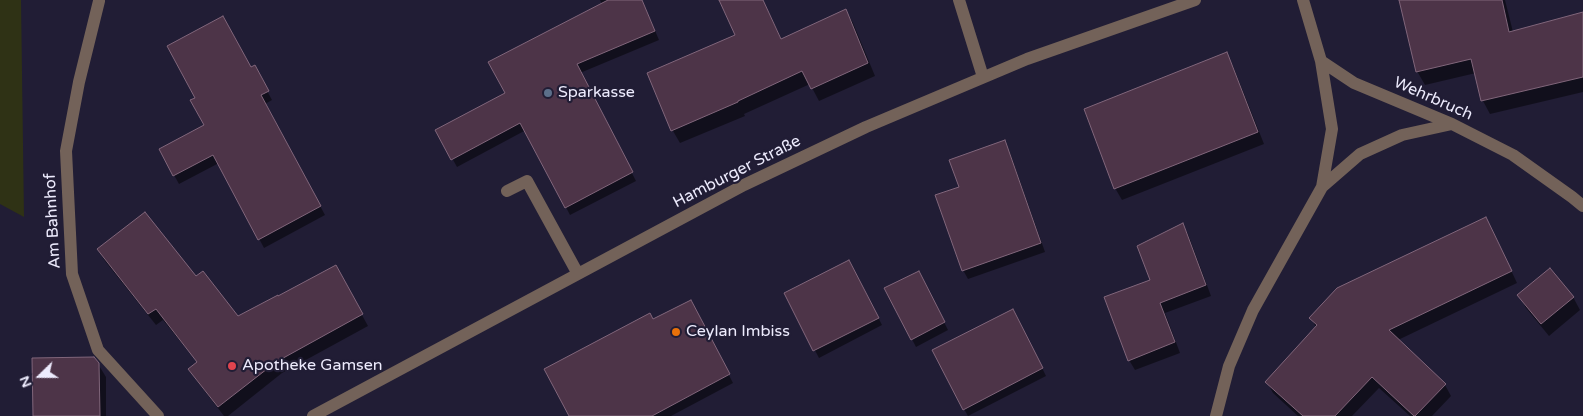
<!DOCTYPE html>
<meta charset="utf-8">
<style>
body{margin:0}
#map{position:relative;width:1583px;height:416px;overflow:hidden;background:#211d35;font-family:"Varela Round",sans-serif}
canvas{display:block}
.north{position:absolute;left:15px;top:351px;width:50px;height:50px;-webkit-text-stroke:4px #211d35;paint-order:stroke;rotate:248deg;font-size:14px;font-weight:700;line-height:20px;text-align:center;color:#edebfd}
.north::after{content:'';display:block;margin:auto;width:18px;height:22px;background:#edebfd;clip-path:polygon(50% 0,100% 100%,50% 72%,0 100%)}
</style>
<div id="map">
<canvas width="1583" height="416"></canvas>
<div class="north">N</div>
</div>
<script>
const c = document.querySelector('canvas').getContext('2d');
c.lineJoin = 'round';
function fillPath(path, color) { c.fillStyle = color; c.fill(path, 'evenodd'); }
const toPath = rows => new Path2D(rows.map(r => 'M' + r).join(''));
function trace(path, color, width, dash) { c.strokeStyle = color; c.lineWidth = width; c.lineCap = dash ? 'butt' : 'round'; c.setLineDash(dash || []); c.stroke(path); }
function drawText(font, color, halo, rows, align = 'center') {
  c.font = font + ' "Varela Round",sans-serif'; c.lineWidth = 4.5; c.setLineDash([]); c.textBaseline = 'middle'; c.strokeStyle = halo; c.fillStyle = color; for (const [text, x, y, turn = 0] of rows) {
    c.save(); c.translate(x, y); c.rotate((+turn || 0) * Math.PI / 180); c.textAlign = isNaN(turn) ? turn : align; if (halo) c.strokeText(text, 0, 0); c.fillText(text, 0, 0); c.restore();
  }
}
fillPath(toPath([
 [0,0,21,0,24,217,0,204]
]), '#2f3215');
fillPath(toPath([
 [600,0,642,0,659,40,580,73,636,181,570,215,526,130,457,167,437,131,506,94,602,4],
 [720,0,763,0,782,40,846,10,853,23,875,76,819,101,810,84,744,114,745,116,680,143,673,131,648,74,737,36],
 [1419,0,1505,0,1513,32,1583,14,1583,92,1490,114,1483,101,1476,73,1425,85,1417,71],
 [1226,54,1233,66,1264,144,1122,200,1115,188],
 [254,67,272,100,265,104,325,215,264,248,219,163,179,184,174,175,206,125,251,69],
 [1004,141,1009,150,1045,252,968,279,963,270,960,188],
 [1182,224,1188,234,1211,296,1165,313,1180,353,1135,370,1129,360,1151,281],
 [1492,230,1517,283,1398,340,1445,385,1451,396,1432,416,1410,416,1379,388,1352,416,1298,416,1273,393,1267,382,1316,327,1311,318],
 [98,250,196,278,238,318,335,266,368,326,282,373,228,416,224,416,197,381,190,370,198,363,163,320,156,325,105,261],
 [853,268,882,325,819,358,785,293],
 [922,279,948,330,916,347,886,289],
 [1519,295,1573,297,1580,310,1549,336,1526,308],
 [695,309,733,383,671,416,571,416,653,321],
 [1017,317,1046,376,968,416,964,409],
 [98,364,106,377,106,416,35,416]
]), '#0007');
const building = toPath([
 [608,0,642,0,655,31,577,64,633,172,565,208,520,123,451,160,435,130,505,93,488,62,608,0],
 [719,0,763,0,781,39,846,9,868,63,811,89,802,71,738,101,738,102,671,131,647,73,735,35,719,0],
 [1399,0,1502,0,1509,32,1583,12,1583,77,1481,101,1471,59,1416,72,1399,0],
 [223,16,251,67,255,65,269,91,261,95,321,206,258,240,213,155,173,176,159,149,204,125,190,100,195,98,167,46,223,16],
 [1227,52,1258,132,1114,189,1084,109,1227,52],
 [1005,140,1041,243,962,271,935,195,959,187,949,160,1005,140],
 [145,212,196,276,203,271,238,316,278,295,278,296,336,265,363,314,276,362,218,407,188,369,197,362,156,309,148,314,97,249,145,212],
 [1486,217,1512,271,1389,330,1446,384,1415,416,1414,416,1372,377,1335,416,1303,416,1265,382,1317,325,1309,318,1337,288,1486,217],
 [1183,223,1206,285,1160,303,1175,342,1128,361,1104,297,1150,280,1137,246,1183,223],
 [849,260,879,318,813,351,784,293,849,260],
 [1550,268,1574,297,1541,324,1517,295,1550,268],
 [919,271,945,322,911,340,884,288,919,271],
 [691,300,730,374,652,416,569,416,544,369,650,313,653,319,691,300],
 [1013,309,1043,368,963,410,932,350,1013,309],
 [94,357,99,363,100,416,33,416,32,358,94,357]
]);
fillPath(building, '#4d3448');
trace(building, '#81667b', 1);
trace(toPath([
 [959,0,983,77],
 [99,1,79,82,66,151,72,274,98,350,158,416],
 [1321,61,1354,83,1452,124,1513,155,1572,197,1583,206],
 [1322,187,1360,154,1402,135,1452,124],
 [507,191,527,181,578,274],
 [313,416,744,185,866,127,1027,59,1195,0],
 [1216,416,1229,366,1253,310,1322,187,1332,129,1321,61,1303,0]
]), '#736259', 12);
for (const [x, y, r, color] of [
 [548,93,5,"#5c6f8a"],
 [676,332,5,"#e8710a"],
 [232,366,5,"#e0444e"]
]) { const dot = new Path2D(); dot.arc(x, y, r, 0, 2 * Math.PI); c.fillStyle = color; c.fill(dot); trace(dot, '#211d35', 2); }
drawText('16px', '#edebfd', '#211d35', [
 ["Sparkasse",558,93],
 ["Ceylan Imbiss",686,332],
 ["Apotheke Gamsen",242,366]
], 'left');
drawText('16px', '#edebfd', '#211d35', [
 ["Wehrbruch",1433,99,24],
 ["Hamburger Straße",737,172,-27],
 ["Am Bahnhof",53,221,-93]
]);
</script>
